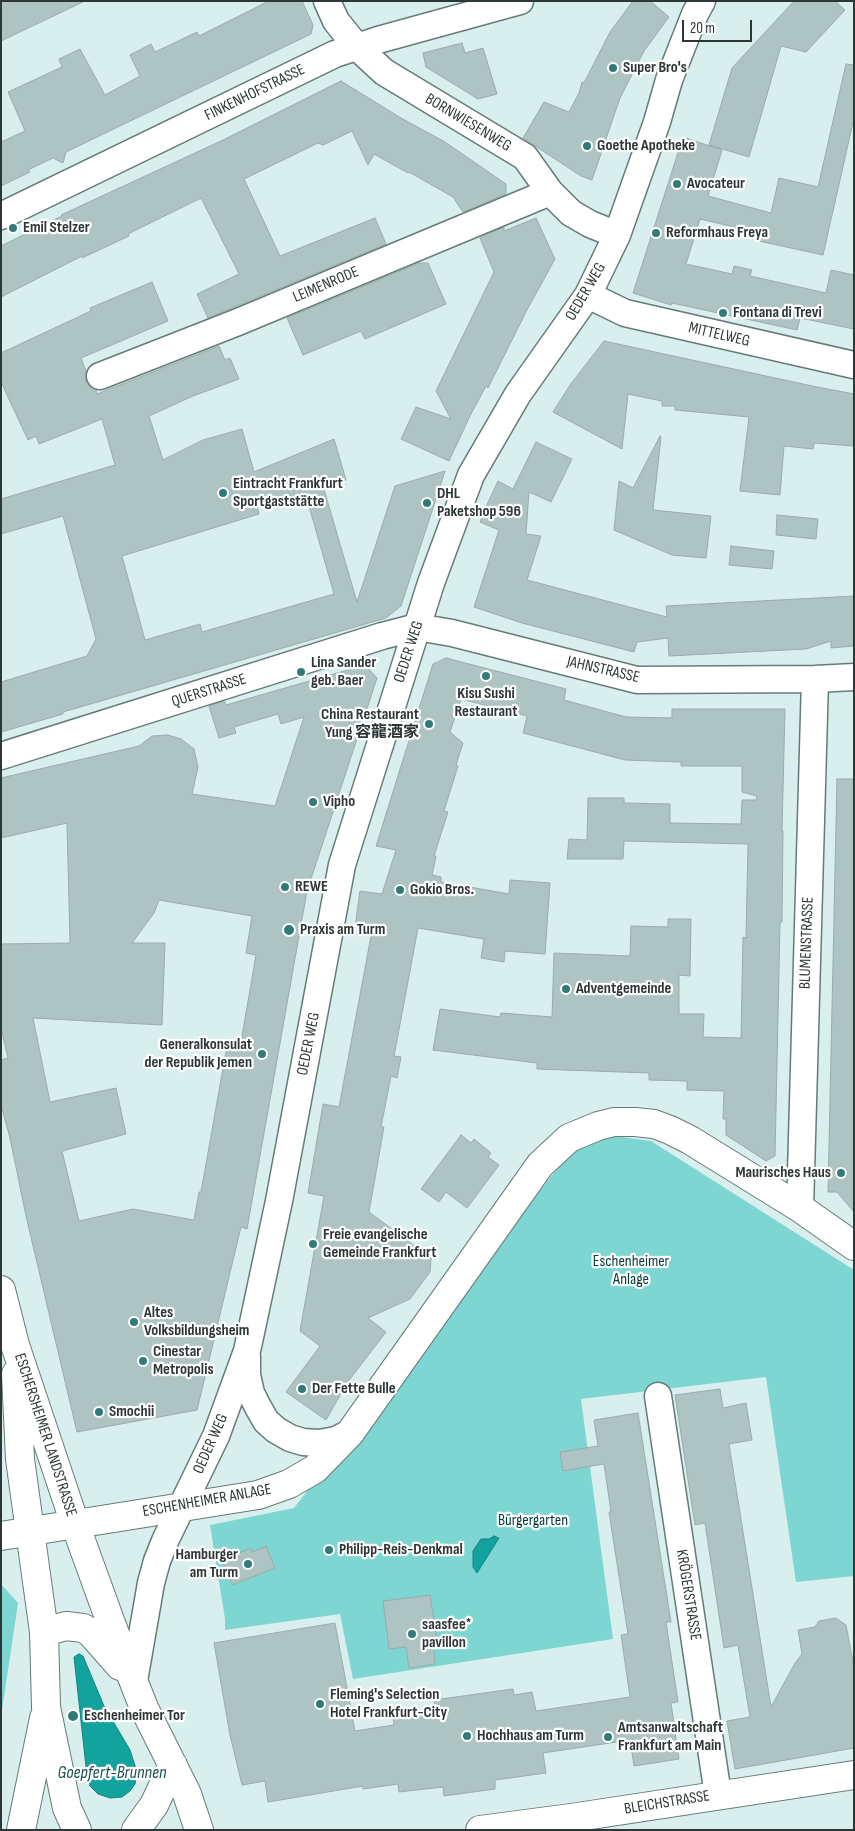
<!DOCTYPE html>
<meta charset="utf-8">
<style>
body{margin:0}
#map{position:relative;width:855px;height:1831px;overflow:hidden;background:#d8efee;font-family:"Sofia Sans Condensed",sans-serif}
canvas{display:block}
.frame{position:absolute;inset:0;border:2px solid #2e3737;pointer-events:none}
.scale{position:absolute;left:682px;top:20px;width:70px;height:22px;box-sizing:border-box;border:2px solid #2e3737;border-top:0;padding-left:6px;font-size:15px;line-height:18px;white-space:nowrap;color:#2e3737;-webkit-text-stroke:4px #fff;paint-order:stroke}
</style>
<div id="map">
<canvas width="855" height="1831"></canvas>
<div class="frame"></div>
<div class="scale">20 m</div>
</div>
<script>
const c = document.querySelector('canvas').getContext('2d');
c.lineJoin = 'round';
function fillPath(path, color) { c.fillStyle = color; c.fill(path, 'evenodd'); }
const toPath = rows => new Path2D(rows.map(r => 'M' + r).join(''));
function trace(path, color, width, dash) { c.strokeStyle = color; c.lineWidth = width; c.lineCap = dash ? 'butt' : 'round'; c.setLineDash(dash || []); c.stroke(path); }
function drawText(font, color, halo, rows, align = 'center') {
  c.font = font + ' "Sofia Sans Condensed","Noto Sans SC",sans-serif'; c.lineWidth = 4.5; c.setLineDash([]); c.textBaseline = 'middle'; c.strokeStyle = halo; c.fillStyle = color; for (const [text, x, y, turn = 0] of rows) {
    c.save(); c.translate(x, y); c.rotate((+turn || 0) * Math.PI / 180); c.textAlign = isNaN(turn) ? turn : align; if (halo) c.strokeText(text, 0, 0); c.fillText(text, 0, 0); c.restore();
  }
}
fillPath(toPath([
 [607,1135,651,1141,854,1270,854,1576,796,1582,766,1377,581,1399,613,1639,353,1679,340,1614,225,1630,225,1619,210,1525,294,1508,571,1151],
 [1,1584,18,1603,1,1717]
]), '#7ed6d2');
const water = toPath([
 [494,1536,499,1538,477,1573,473,1567,473,1551,481,1539,489,1539,494,1536],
 [79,1654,83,1656,104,1706,130,1750,137,1772,135,1784,130,1791,122,1797,110,1798,98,1794,90,1786,86,1767,74,1657,79,1654]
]);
fillPath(water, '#12a39f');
trace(water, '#1a8380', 1);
const building = toPath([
 [1,1,85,1,1,41,1,1],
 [269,1,302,1,313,25,311,34,66,152,63,163,53,158,28,170,30,172,1,186,1,142,25,131,8,92,62,67,59,59,80,49,105,95,140,76,130,55,151,44,155,52,197,32,199,36,269,1],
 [633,1,650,1,669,17,644,51,620,98,592,180,581,176,523,138,544,102,569,112,579,93,582,82,584,83,610,32,633,1],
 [794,1,835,1,845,10,806,52,781,46,749,157,709,145,732,68,794,1],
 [462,43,465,53,483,48,497,94,478,99,426,67,423,53,462,43],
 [846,64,854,65,854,118,823,255,759,241,760,233,700,219,686,264,732,274,734,266,752,270,750,276,826,293,831,270,854,275,854,329,800,318,797,330,672,303,671,305,633,293,683,137,722,150,708,196,771,213,779,178,818,187,846,64],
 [341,81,401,118,445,142,506,184,506,194,463,212,453,197,409,172,408,173,374,154,368,165,352,131,323,145,318,143,244,179,280,256,375,218,386,244,208,318,197,294,239,274,201,198,128,234,129,236,82,258,82,256,1,297,1,246,62,216,61,215,223,140,341,81],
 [536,218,555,259,527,310,488,388,486,386,470,416,449,461,401,439,416,407,451,419,436,391,494,272,480,238,504,227,504,231,536,218],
 [419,263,428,263,446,304,365,339,361,331,303,355,287,318,419,263],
 [152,282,168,321,81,358,86,371,86,382,90,387,96,390,97,394,219,346,225,360,230,358,239,379,193,396,149,416,163,460,203,440,242,429,254,472,334,439,346,480,323,486,357,602,395,486,445,471,401,606,386,618,63,712,63,714,1,732,1,682,87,656,96,639,63,516,1,534,1,499,115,465,102,419,39,444,36,436,28,440,1,382,1,353,91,311,90,308,152,282],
 [305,492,334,594,202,632,200,624,145,640,122,556,259,514,257,505,305,492],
 [604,341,817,387,854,394,854,446,814,443,813,449,784,446,780,495,740,491,749,417,675,410,675,406,662,406,662,401,628,394,622,449,553,412,570,385,604,341],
 [660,436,661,437,653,510,711,516,706,558,672,555,614,530,619,481,633,488,660,436],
 [536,442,572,459,551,502,529,492,526,534,541,536,527,580,667,617,666,606,854,596,854,646,831,648,831,641,806,649,669,656,668,638,637,642,634,652,522,623,474,607,499,530,480,522,485,509,498,481,513,489,536,442],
 [777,515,818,519,816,539,776,535,777,515],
 [731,546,774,551,772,569,729,565,731,546],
 [446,658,566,689,564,700,626,717,672,718,672,709,785,709,782,831,783,831,782,922,780,922,775,1156,766,1161,726,1135,726,1119,723,1119,724,1091,687,1090,687,1081,649,1080,649,1073,537,1069,537,1063,433,1050,440,1009,500,1017,501,1013,552,1017,554,953,630,956,631,926,668,927,668,919,691,919,690,976,679,975,679,1014,704,1014,703,1037,741,1038,743,937,746,938,748,844,624,841,623,859,567,859,569,839,587,840,588,798,624,798,624,803,670,804,670,823,741,824,742,800,756,800,757,796,742,792,742,766,681,766,681,762,625,760,523,733,527,716,461,699,450,732,463,743,456,765,458,766,444,811,448,812,434,856,436,856,432,875,441,877,441,882,509,894,510,880,550,883,545,954,505,951,504,962,481,958,484,939,418,928,394,1056,401,1057,397,1078,391,1076,381,1127,384,1127,369,1212,431,1258,430,1272,410,1299,368,1318,386,1332,347,1383,326,1420,286,1392,320,1346,300,1331,324,1196,308,1193,323,1104,339,1107,372,931,355,927,360,891,382,894,396,850,376,846,433,664,446,658],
 [365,665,377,678,307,891,247,1229,241,1227,197,1410,77,1432,26,1216,10,1138,1,1105,1,1060,8,1058,1,1028,1,944,70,943,67,823,1,838,1,778,139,746,152,736,168,735,181,739,194,749,198,767,192,794,275,806,304,717,281,724,278,714,234,727,236,733,219,738,209,706,224,701,226,705,365,665],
 [159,900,252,916,246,953,256,955,241,1042,233,1040,227,1046,201,1192,199,1192,194,1220,133,1209,79,1221,62,1151,126,1134,116,1088,50,1102,33,1018,162,1025,165,943,132,943,154,913,159,900],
 [837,779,854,779,854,1212,837,1192,828,1192,837,779],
 [461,1135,471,1143,474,1139,491,1153,488,1157,499,1165,467,1208,446,1192,439,1202,421,1189,461,1135],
 [720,1389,723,1408,746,1403,752,1440,729,1444,771,1707,795,1663,802,1654,798,1630,815,1627,819,1621,836,1618,846,1625,854,1667,854,1748,735,1769,727,1721,750,1717,738,1645,724,1648,705,1523,695,1525,675,1395,720,1389],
 [638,1413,671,1622,666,1622,678,1702,671,1703,679,1759,634,1766,630,1740,543,1753,546,1773,495,1780,495,1789,444,1796,443,1787,399,1792,398,1784,363,1789,363,1786,268,1802,265,1781,242,1785,230,1735,214,1643,335,1623,355,1731,394,1725,393,1718,435,1712,434,1700,513,1689,514,1695,532,1692,536,1711,630,1697,621,1635,628,1634,609,1512,611,1512,604,1464,563,1471,560,1452,598,1446,594,1420,638,1413],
 [266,1546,275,1568,232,1585,222,1560,251,1548,252,1552,266,1546],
 [430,1595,437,1642,433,1643,435,1664,409,1668,406,1647,389,1649,383,1601,430,1595]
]);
fillPath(building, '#aec4c3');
trace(building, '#97acab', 1);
const street = toPath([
 [327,1,336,21,357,47,384,72,525,157,550,192,571,213,590,224,617,235],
 [1,216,335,54,378,40,520,1],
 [588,295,625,313,854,365],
 [100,376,238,322,550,192],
 [1,756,382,636,417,627,452,633,637,680,815,679,854,677],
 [800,1208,815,679],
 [247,1357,247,1375,251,1393,258,1407,266,1421,276,1430,290,1438,303,1442,319,1443,336,1440,350,1433],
 [658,1396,718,1795],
 [134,1681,151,1583,157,1561,165,1541,216,1436,247,1351,279,1201,342,865,431,583,471,475,518,394,588,295,617,235,657,122,669,80,695,14,702,1]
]);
const secondary = toPath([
 [1,1290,15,1345,75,1524,112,1626,144,1708,187,1794,199,1830],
 [16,1374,20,1459,44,1632,46,1707,67,1808,77,1830],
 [1,1536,258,1495,289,1484,315,1469,350,1433,540,1165,569,1138,598,1126,614,1122,635,1122,654,1124,670,1130,690,1140,800,1208,854,1246],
 [44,1632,66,1626,83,1628,90,1632,120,1666],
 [21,1830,44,1718],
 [136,1830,154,1805,173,1765],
 [480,1830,571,1818,854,1775]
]);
trace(street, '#667b79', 29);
trace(secondary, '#667b79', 30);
trace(street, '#fff', 26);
trace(secondary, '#fff', 28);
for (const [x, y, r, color] of [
 [613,68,5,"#327a78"],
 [587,146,5,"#327a78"],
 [677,184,5,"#327a78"],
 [13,228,5,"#327a78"],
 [656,233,5,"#327a78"],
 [723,313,5,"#327a78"],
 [223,493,5,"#327a78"],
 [427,503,5,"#327a78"],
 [301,672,5,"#327a78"],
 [486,676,5,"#327a78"],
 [429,724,5,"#327a78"],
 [313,802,5,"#327a78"],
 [285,887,5,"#327a78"],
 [400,890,5,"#327a78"],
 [289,930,6,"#327a78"],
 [566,989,5,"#327a78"],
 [262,1054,5,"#327a78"],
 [841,1173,5,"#327a78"],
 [313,1244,5,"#327a78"],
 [134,1322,5,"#327a78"],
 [143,1361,5,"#327a78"],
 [302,1389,5,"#327a78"],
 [99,1412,5,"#327a78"],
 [329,1550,5,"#327a78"],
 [248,1564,5,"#327a78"],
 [412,1634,5,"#327a78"],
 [320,1704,5,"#327a78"],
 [73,1716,6,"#327a78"],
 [467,1736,5,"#327a78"],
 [608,1737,5,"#327a78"]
]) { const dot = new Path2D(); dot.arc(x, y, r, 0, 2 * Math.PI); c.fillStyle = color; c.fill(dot); trace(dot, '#fff', 2); }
drawText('bold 16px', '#2e3737', '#fff', [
 ["Super Bro's",623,68],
 ["Goethe Apotheke",597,146],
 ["Avocateur",687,184],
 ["Emil Stelzer",23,228],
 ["Reformhaus Freya",666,233],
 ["Fontana di Trevi",733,313],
 ["Eintracht Frankfurt",233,484],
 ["Sportgaststätte",233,502],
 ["DHL",437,494],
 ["Paketshop 596",437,512],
 ["Lina Sander",311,663],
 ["geb. Baer",311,681],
 ["Kisu Sushi",486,694,"center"],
 ["Restaurant",486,712,"center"],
 ["China Restaurant",419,715,"right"],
 ["Yung 容龍酒家",419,733,"right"],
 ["Vipho",323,802],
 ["REWE",295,887],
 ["Gokio Bros.",410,890],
 ["Praxis am Turm",300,930],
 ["Adventgemeinde",576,989],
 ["Generalkonsulat",252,1045,"right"],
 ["der Republik Jemen",252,1063,"right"],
 ["Maurisches Haus",831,1173,"right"],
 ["Freie evangelische",323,1235],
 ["Gemeinde Frankfurt",323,1253],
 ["Altes",144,1313],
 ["Volksbildungsheim",144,1331],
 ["Cinestar",153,1352],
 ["Metropolis",153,1370],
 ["Der Fette Bulle",312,1389],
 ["Smochii",109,1412],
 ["Philipp-Reis-Denkmal",339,1550],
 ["Hamburger",238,1555,"right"],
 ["am Turm",238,1573,"right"],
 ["saasfee*",422,1625],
 ["pavillon",422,1643],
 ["Fleming's Selection",330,1695],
 ["Hotel Frankfurt-City",330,1713],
 ["Eschenheimer Tor",84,1716],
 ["Amtsanwaltschaft",618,1728],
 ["Frankfurt am Main",618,1746],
 ["Hochhaus am Turm",477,1736]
], 'left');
drawText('16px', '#2e3737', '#fff', [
 ["FINKENHOFSTRASSE",255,93,-26],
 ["BORNWIESENWEG",468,123,31],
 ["LEIMENRODE",326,285,-23],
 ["OEDER WEG",586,292,-60],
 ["MITTELWEG",719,335,13],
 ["OEDER WEG",409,652,-72],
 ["JAHNSTRASSE",603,670,13],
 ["QUERSTRASSE",209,691,-18],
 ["BLUMENSTRASSE",807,943,-88],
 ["OEDER WEG",309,1044,-79],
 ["ESCHERSHEIMER LANDSTRASSE",45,1435,72],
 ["OEDER WEG",211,1444,-66],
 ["ESCHENHEIMER ANLAGE",207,1501,-10],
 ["KRÖGERSTRASSE",688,1595,81],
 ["BLEICHSTRASSE",667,1803,-9]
]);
drawText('16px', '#003c3a', '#fff', [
 ["Eschenheimer",631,1262],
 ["Anlage",631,1280],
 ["Bürgergarten",533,1521]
]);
drawText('italic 18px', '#1c514f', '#fff', [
 ["Goepfert-Brunnen",112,1773]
]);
</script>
